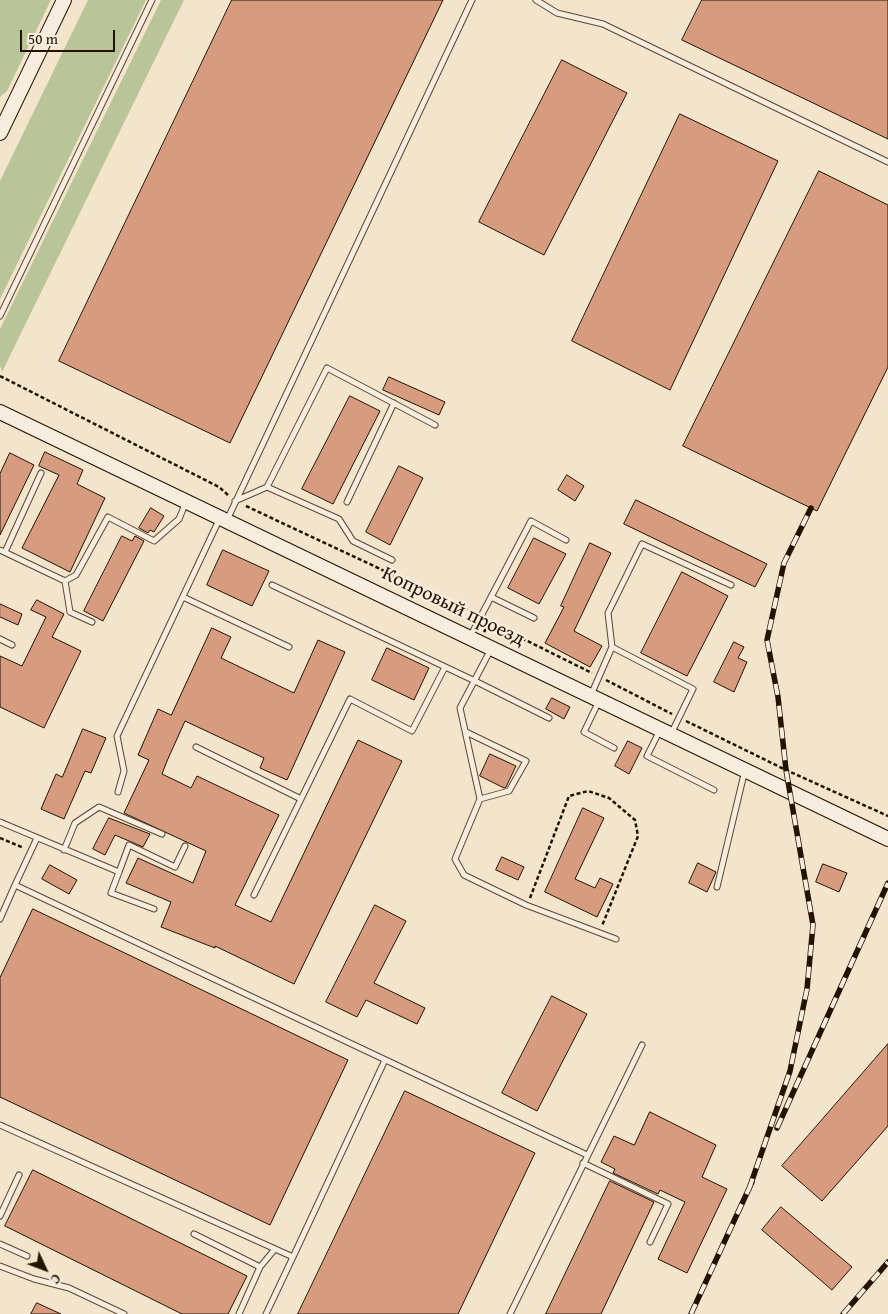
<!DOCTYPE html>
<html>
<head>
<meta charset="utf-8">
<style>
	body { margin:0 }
	#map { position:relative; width:888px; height:1314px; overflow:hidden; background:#f3e4cc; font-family:"Gentium Book Plus",serif }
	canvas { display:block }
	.north { position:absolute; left:20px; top:1244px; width:50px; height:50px; -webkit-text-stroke:4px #f7edde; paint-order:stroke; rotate:133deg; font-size:14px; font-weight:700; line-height:20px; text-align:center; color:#231300 }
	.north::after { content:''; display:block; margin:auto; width:18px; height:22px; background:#231300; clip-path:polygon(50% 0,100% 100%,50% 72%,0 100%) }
	.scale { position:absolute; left:20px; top:30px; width:95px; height:22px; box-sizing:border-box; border:2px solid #231300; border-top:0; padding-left:6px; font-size:15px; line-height:18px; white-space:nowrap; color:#231300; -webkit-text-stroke:4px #f7edde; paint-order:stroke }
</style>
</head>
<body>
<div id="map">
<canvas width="888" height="1314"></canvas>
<div class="north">С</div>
<div class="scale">50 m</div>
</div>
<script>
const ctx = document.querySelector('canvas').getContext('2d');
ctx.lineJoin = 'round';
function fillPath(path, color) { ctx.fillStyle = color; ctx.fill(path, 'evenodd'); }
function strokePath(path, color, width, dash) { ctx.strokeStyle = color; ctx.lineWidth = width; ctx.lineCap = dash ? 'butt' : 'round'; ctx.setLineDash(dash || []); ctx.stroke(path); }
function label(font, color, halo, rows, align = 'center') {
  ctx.font = font + ' "Gentium Book Plus",serif'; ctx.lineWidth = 4.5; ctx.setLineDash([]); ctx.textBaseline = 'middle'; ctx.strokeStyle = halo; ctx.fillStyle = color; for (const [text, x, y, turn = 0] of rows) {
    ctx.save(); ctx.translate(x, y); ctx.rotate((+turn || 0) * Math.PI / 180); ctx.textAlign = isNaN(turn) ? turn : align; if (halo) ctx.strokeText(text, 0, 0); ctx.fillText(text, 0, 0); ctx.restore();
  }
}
fillPath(new Path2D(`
	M0 0H51L7 91 0 97Z
	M88 0H146L0 299V181Z
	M161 0H184L2 372 0 365V329Z`), '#b9c499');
const building = new Path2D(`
	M232 0H443L230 443 59 361Z
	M702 0H888V139L682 40Z
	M562 60 627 93 544 255 479 222Z
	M680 114 778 161 670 390 572 341Z
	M819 171 888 205V367L817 511 683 446Z
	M389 377 445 402 439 415 383 390Z
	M350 396 380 411 333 504 302 489Z
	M45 452 83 470 77 484 105 498 70 572 22 548 59 475 39 466Z
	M10 453 34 465 0 535V474Z
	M399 466 423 478 390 545 366 532Z
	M567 475 584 486 575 501 558 490Z
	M636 500 767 564 755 587 624 524Z
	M151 508 164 516 154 532 150 530 148 533 139 528Z
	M122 536 132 541 135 536 144 541 103 621 84 611Z
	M534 538 566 554 539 604 508 588Z
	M590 543 611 553 574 631 602 646 590 667 545 643 564 607 561 606Z
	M223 550 269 571 252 606 207 585Z
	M682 572 728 596 687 676 641 653Z
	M37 600 64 614 52 637 81 651 44 728 0 707V656L22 666 46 617 31 610Z
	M0 604 22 614 18 625 0 617Z
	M212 628 231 637 221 658 294 693 318 640 345 652 287 780 260 768 264 758 185 721 167 761 162 774 191 788 197 776 279 815 235 905 271 922 358 740 402 761 294 984 215 946V948L161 927 171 902 126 883 138 858 193 883 206 851 124 813 149 760 138 755 158 709 171 715Z
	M734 642 744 647 738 658 747 662 734 692 714 682Z
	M387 648 429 668 414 700 372 680Z
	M552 698 570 707 564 719 546 709Z
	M83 729 106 738 91 773 85 771 64 819 41 809 56 774 62 777Z
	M628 741 642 748 629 774 615 766Z
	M490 754 516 766 506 787 504 788 480 776Z
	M583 808 604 818 575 879 595 888 600 878 613 884 597 917 545 892Z
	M109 818 150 834 143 847 115 835 105 855 93 849Z
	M502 857 524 867 518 880 496 870Z
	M698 863 716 872 707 892 689 883Z
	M823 864 847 873 839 892 816 882Z
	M50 865 77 880 69 894 42 879Z
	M375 905 406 921 374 983 425 1008 417 1024 366 1000 357 1017 326 1002Z
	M33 909 348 1060 270 1225 0 1097V978Z
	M552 996 587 1014 537 1111 502 1093Z
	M888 1044V1126L822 1201 782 1166Z
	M405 1091 535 1153 458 1314H298Z
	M650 1112 716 1145 702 1177 727 1189 687 1273 658 1259 685 1202 660 1190 658 1194 613 1173 615 1169 601 1162 614 1136 634 1145Z
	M33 1170 247 1276 228 1314H182L5 1226Z
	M610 1181 654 1202 601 1314H546Z
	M781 1207 852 1267 832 1290 762 1230Z
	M37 1303 61 1314H31Z`);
fillPath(building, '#d79c7f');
strokePath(building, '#231300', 1);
const lane = new Path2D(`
	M536 0 557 13 603 24 888 162
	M0 316 152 0
	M267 487 327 368 435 425
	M235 501 267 487 339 519 353 541 392 560
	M347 502 394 403
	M227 520 472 0
	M0 550 65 581
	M5 552 41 473
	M65 581 76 575 108 517 154 541 179 519 186 502
	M65 581 70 612 92 622
	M272 585 475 681 549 718
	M183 597 289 647
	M491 597 534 618
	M470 637 531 521 566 540
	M0 639 12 645
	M612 647 693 689 671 734
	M491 649 460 708 480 799 455 859 464 875 526 905 616 939
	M591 695 612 647 608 613 642 544 731 585
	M599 701 584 732 614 748
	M660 730 647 756 714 790
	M466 732 526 761 509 791 480 799
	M196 747 301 799
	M118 792 124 771 117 736 219 520
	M0 822 119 872 129 845 175 867 185 846
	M37 838 15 885 587 1155
	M64 850 75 823 99 807 162 834
	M119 872 111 893 154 909
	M717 887 745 770
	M254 895 350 699 412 731 445 667
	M0 919 15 885
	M0 1125 293 1257 385 1060
	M583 1163 668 1204 650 1242
	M0 1216 19 1175
	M194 1234 260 1267
	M0 1244 27 1256
	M0 1266 34 1279 69 1288 124 1314
	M239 1314 260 1267 275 1249
	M266 1314 293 1257
	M510 1314 642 1045`);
const secondary = new Path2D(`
	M0 133 64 0
	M0 412 888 839`);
strokePath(lane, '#574733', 7);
strokePath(secondary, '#231300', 16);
strokePath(new Path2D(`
	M0 376 219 487 228 495
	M246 506 474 613
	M487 621 592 673
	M484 632 490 622
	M606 680 672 714
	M686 721 786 770 888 816
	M0 838 24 848
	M530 898 569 796 588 791 609 798 635 820 638 836 602 926`), '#231300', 2.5, [4, 2.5]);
strokePath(lane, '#f7edde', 5);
strokePath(secondary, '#f7edde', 14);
const rail = new Path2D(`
	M777 1128 888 883
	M749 1189 790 1071 807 989 813 925 786 770 778 697 767 640 784 563 811 508
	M691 1314 752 1182
	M843 1314 888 1262`);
strokePath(rail, '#231300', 5.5);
strokePath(rail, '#f7edde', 4, [11]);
label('20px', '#231300', '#f7edde', [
	["Копровый проезд",453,607,26]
]);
</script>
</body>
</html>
